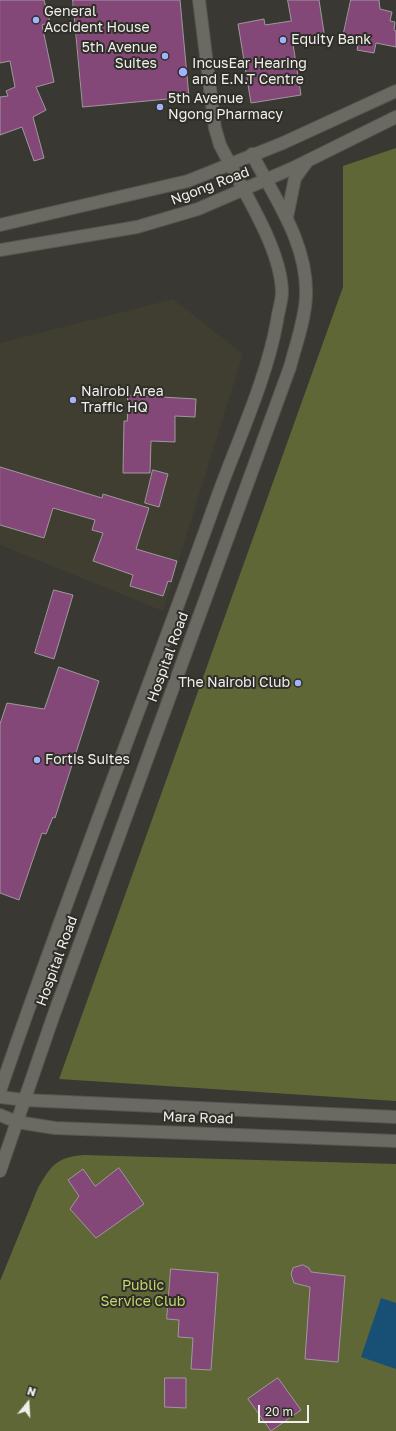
<!DOCTYPE html>
<html>
<head>
<meta charset="utf-8">
<style>
	body { margin:0 }
	#map { position:relative; width:396px; height:1431px; overflow:hidden; background:#393832; font-family:"Golos Text",sans-serif }
	canvas { display:block }
	.north { position:absolute; left:8px; top:1383px; width:40px; height:40px; -webkit-text-stroke:3px #2f2e28; paint-order:stroke; rotate:18deg; font-size:11px; font-weight:700; line-height:16px; text-align:center; color:#f0efeb }
	.north::after { content:''; display:block; margin:auto; width:14px; height:18px; background:#f0efeb; clip-path:polygon(50% 0,100% 100%,50% 72%,0 100%) }
	.scale { position:absolute; left:258px; top:1405px; width:51px; height:18px; box-sizing:border-box; border:2px solid #f0efeb; border-top:0; padding-left:5px; font-size:12px; line-height:14px; white-space:nowrap; color:#f0efeb; -webkit-text-stroke:3px #2f2e28; paint-order:stroke }
</style>
</head>
<body>
<div id="map">
<canvas width="396" height="1431"></canvas>
<div class="north">N</div>
<div class="scale">20 m</div>
</div>
<script>
const ctx = document.querySelector('canvas').getContext('2d');
ctx.lineJoin = 'round';
function fillPath(path, color) { ctx.fillStyle = color; ctx.fill(path, 'evenodd'); }
function strokePath(path, color, width, dash) { ctx.strokeStyle = color; ctx.lineWidth = width; ctx.lineCap = dash ? 'butt' : 'round'; ctx.setLineDash(dash || []); ctx.stroke(path); }
function label(font, color, halo, rows, align = 'center') {
  ctx.font = font + ' "Golos Text",sans-serif'; ctx.lineWidth = 4; ctx.setLineDash([]); ctx.textBaseline = 'middle'; ctx.strokeStyle = halo; ctx.fillStyle = color; for (const [text, x, y, turn = 0] of rows) {
    ctx.save(); ctx.translate(x, y); ctx.rotate((+turn || 0) * Math.PI / 180); ctx.textAlign = isNaN(turn) ? turn : align; if (halo) ctx.strokeText(text, 0, 0); ctx.fillText(text, 0, 0); ctx.restore();
  }
}
fillPath(new Path2D(`
	M173 299 243 354 163 611 0 545V343Z`), '#403e31');
fillPath(new Path2D(`
	M396 148V1101L59 1079 343 287V166Z
	M84 1155 396 1164V1431H0V1281L38 1188C51 1166 56 1157 84 1155Z`), '#5f6737');
fillPath(new Path2D(`
	M381 1298 396 1303V1369L361 1357Z`), '#184f74');
const building = new Path2D(`
	M0 0H44L50 22 42 25 54 82 36 87 46 110 33 117 44 158 34 161 22 127 0 135V97L8 96 6 91 15 87 10 61 0 63Z
	M73 0H180L189 97 83 107Z
	M288 0H319L325 39 293 44 301 95 251 103 238 24 264 19 265 25 291 21Z
	M351 0H379L380 9 392 12 390 21 395 22 394 30 396 31V47L376 43 374 53 357 50 359 40 343 37Z
	M128 395 196 399 195 417 175 416V442L151 441 150 473H123L124 421H127Z
	M0 467 102 498 103 494 149 508 136 549 177 561 171 582 168 581 163 596 130 586 133 575 93 561 103 533 92 530 95 520 53 508 44 538 0 525Z
	M153 470 168 474 159 507 145 503Z
	M54 590 73 595 54 659 35 653Z
	M59 667 99 681 55 818 53 817 46 834 42 833 19 900 0 893V724L7 703 44 709Z
	M119 1168 144 1204 96 1238 70 1209 79 1196 68 1180 83 1169 95 1186Z
	M303 1265 309 1268 311 1272 345 1276 338 1362 305 1359 310 1287 294 1283 291 1274 293 1268Z
	M171 1269 218 1273 211 1370 191 1369 193 1338 178 1337 179 1320 167 1319Z
	M165 1378H186V1408L165 1407Z
	M278 1378 301 1410 271 1431 248 1399Z`);
fillPath(building, '#844878');
strokePath(building, '#9f989d', 1);
const street = new Path2D(`
	M199 0 215 128 220 145 230 164
	M0 1097 24 1100 396 1117
	M0 1115 17 1122 55 1128 396 1141`);
const secondary = new Path2D(`
	M287 217 295 178 306 163
	M0 225 188 181 283 143 396 91
	M0 250 137 227 198 209 293 168 396 117
	M0 1091C68 891 147 694 218 495 238 440 267 378 277 321 278 312 282 301 282 292 281 250 248 200 230 164
	M0 1171 53 1017 290 367C296 344 305 320 306 296 308 243 275 199 252 154`);
strokePath(street, '#565550', 14);
strokePath(secondary, '#565550', 14);
strokePath(street, '#6a6962', 12);
strokePath(secondary, '#6a6962', 12);
for (const [x, y, r, color] of [
	[36,20,4,"#a3b2fd"],
	[283,40,4,"#a3b2fd"],
	[165,56,4,"#a3b2fd"],
	[183,72,5,"#a3b2fd"],
	[160,107,4,"#a3b2fd"],
	[73,400,4,"#a3b2fd"],
	[298,683,4,"#a3b2fd"],
	[37,760,4,"#a3b2fd"]
]) { const dot = new Path2D(); dot.arc(x, y, r, 0, 2 * Math.PI); ctx.fillStyle = color; ctx.fill(dot); strokePath(dot, '#2f2e28', 1.5); }
label('14px', '#f0efeb', '#2f2e28', [
	["General",44,12],
	["Accident House",44,28],
	["Equity Bank",291,40],
	["5th Avenue",157,48,"right"],
	["Suites",157,64,"right"],
	["IncusEar Hearing",192,64],
	["and E.N.T Centre",192,80],
	["5th Avenue",168,99],
	["Ngong Pharmacy",168,115],
	["Nairobi Area",81,392],
	["Traffic HQ",81,408],
	["The Nairobi Club",290,683,"right"],
	["Fortis Suites",45,760]
], 'left');
label('14px', '#f0efeb', '#2f2e28', [
	["Ngong Road",210,186,-21],
	["Hospital Road",168,657,-70],
	["Hospital Road",57,961,-70],
	["Mara Road",198,1118,2]
]);
label('14px', '#c6d76b', '#2f2e28', [
	["Public",143,1286],
	["Service Club",143,1302]
]);
</script>
</body>
</html>
